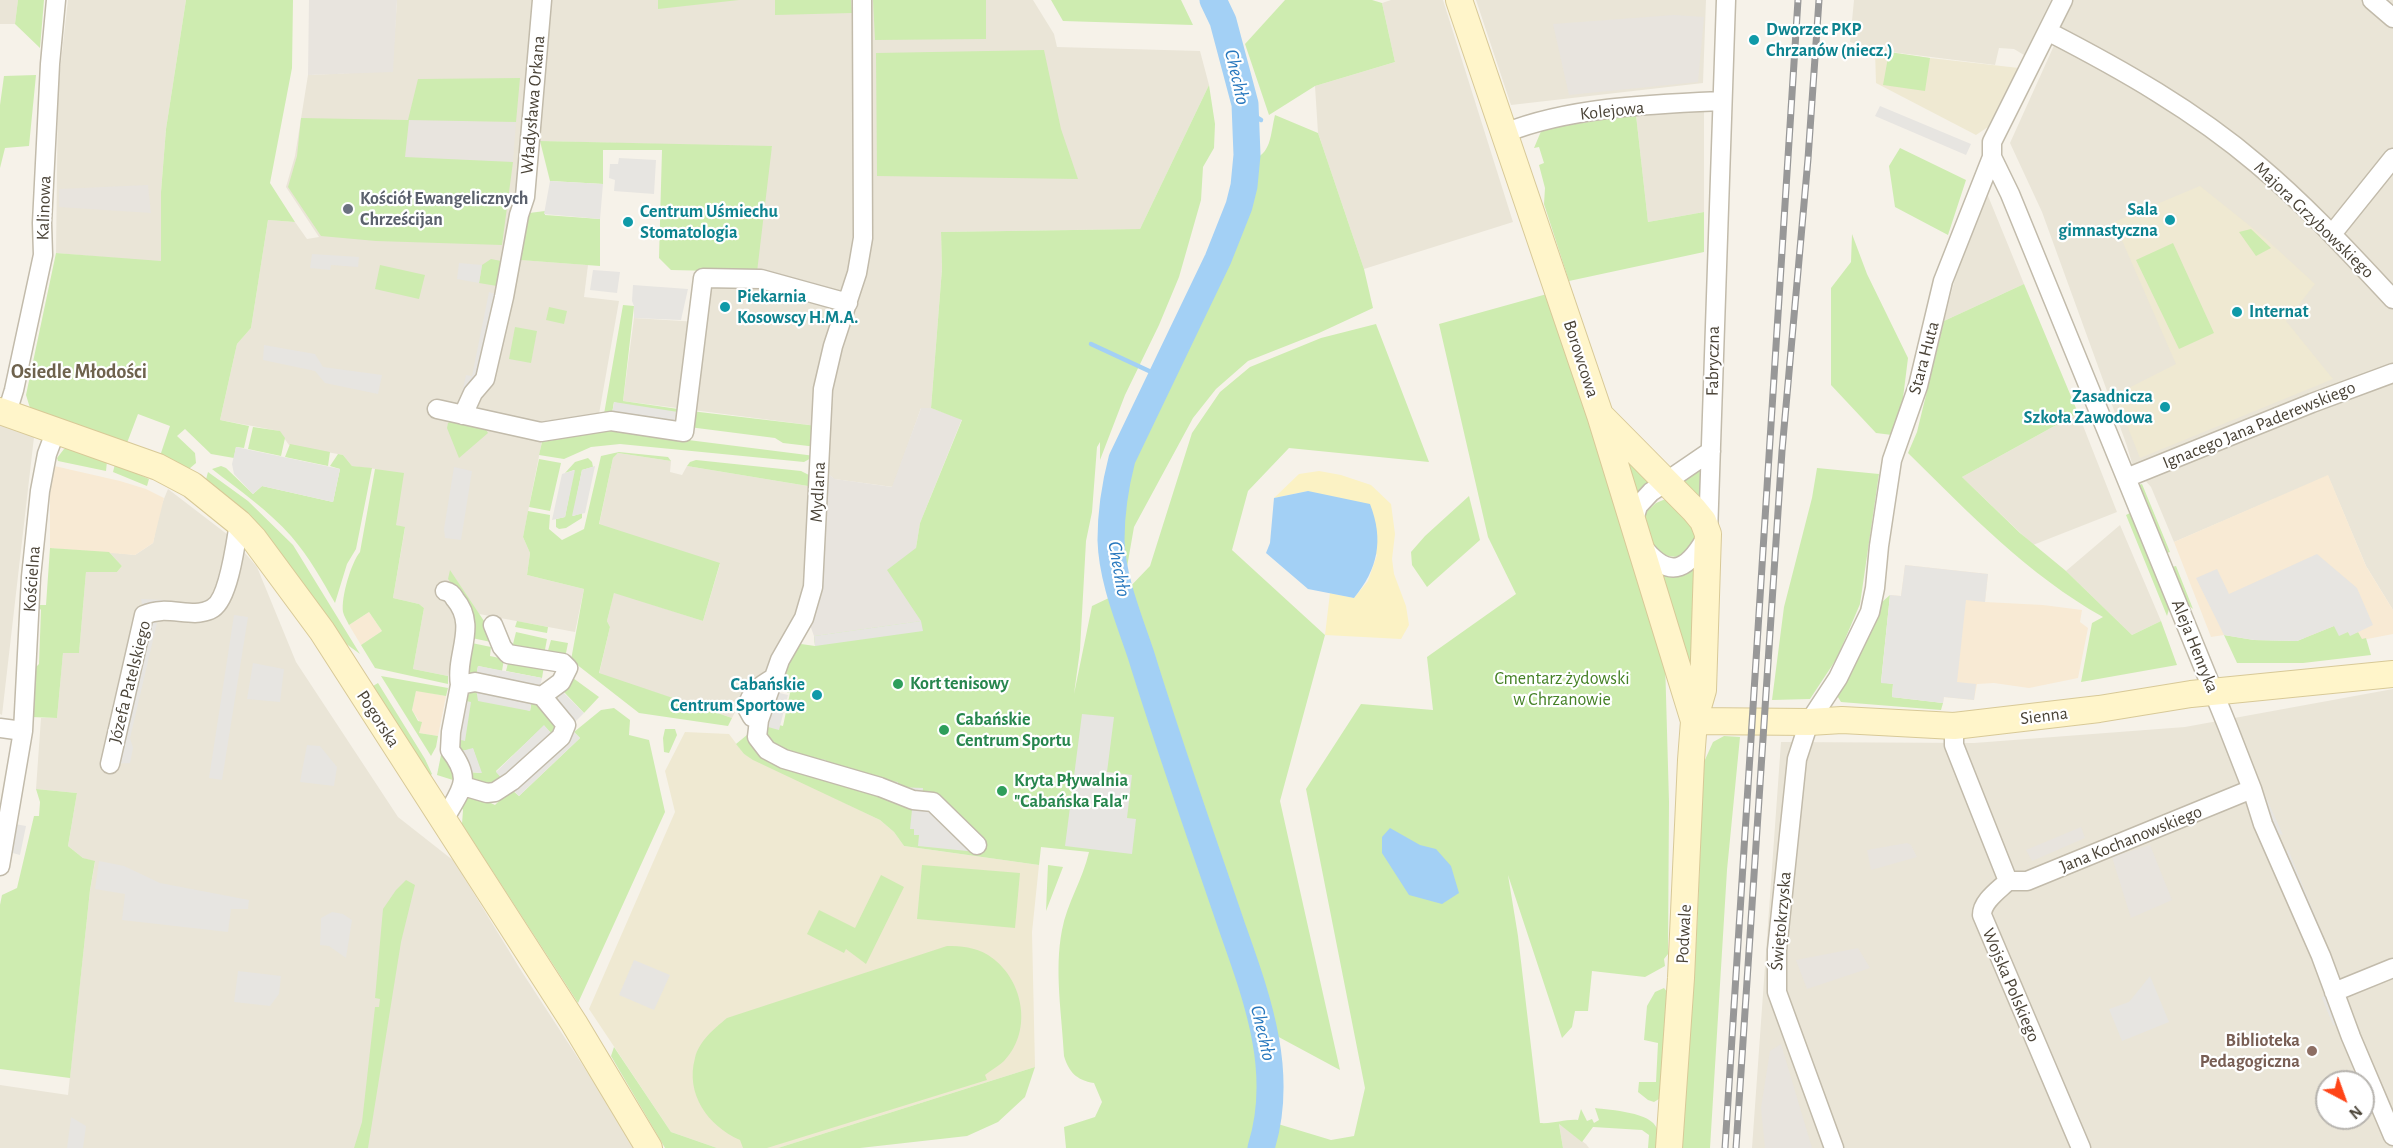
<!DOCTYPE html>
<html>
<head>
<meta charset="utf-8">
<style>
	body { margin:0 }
	#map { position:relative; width:2393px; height:1148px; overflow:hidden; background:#f6f2e9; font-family:"Alegreya Sans",sans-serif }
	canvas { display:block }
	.north { position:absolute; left:2315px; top:1070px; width:60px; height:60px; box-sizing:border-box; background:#fff; border:2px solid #b7b4af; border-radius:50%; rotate:139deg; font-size:16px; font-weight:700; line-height:24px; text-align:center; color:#4a4337 }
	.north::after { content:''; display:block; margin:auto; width:21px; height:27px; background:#ff4417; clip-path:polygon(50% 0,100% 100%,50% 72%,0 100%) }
</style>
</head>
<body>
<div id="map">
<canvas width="2393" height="1148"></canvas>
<div class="north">N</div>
</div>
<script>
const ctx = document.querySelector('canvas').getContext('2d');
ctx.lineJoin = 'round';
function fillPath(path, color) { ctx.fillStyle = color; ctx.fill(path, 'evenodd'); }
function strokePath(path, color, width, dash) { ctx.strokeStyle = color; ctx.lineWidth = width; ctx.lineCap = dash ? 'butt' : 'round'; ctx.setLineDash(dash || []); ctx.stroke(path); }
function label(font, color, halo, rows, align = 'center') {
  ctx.font = font + ' "Alegreya Sans",sans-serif'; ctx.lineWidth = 4.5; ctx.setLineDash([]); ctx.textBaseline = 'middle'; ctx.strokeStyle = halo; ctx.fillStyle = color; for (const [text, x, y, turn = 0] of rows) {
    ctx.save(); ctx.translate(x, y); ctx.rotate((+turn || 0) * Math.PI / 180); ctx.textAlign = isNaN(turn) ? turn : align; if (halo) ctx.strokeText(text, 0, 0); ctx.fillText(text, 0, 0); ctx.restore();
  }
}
fillPath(new Path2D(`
	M0 0H18L15 24H0Z
	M68 0H186L166 129 161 192V262L56 253 58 88Z
	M397 0H532L521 140 515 196 504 243 523 247 521 260 588 265 584 297 619 301 599 414 546 421 523 537 530 553 527 575 584 589 575 632 479 614 450 571 467 605 448 676 413 669 424 608 419 604 393 598 405 528 396 525 375 469 352 466 343 455 289 445 279 431 220 420 237 344 251 328 268 220 295 222 307 239 319 237 286 187 295 156 308 75 392 71Z
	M550 0H856L855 258 817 426 623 401 634 318 698 322 709 271 772 147 540 141Z
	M869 0H1033L1054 34 1057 47 1200 51 1209 85 1140 229 941 232 942 269 931 408H921L893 487 834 479 826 472 831 390 840 349 856 305Z
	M1391 0H1443L1513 222 1364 269 1318 133 1315 86 1395 62 1382 3Z
	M1476 0H1706L1703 83 1511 105Z
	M1854 0H2051L2024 55 2014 49 1999 48 1995 65 1875 50 1850 42Z
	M2063 0H2393V610L2366 566 2328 476 2174 542 2151 487 2133 467 2127 446 2042 212 2010 143 2061 30 2050 24Z
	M1704 110V212L1648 222 1636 115Z
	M1986 191 2024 284 1944 321 1960 259Z
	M2078 413 2117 512 2033 545 1962 477Z
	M0 425 34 437 2 715 0 714Z
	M618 453 671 461 670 472 682 475 687 466 814 487 808 588 769 672 744 695 732 718 599 674 610 627 607 621 614 592 703 621 720 564 599 525 613 458Z
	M168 489 232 538 257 567 296 662 398 817 454 861 522 972 634 1144 635 1148H0V1085L68 1095 90 890 95 862 83 858 68 846 77 793 36 789 41 718H57L63 652H79L86 572H117L122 566 109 552 135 555 153 543 159 511Z
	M2120 525 2161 621 2132 635 2066 571Z
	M2393 689V1148H1752L1781 742 1974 743 2185 727ZM2327 1082H2363V1118H2327Z
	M1559 1124 1586 1144 1589 1148H1563Z`), '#eae5d7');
fillPath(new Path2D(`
	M50 465 120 481 146 489 164 498 153 543 135 555 50 548Z
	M2328 475 2366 566 2393 610V634L2362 640 2224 635 2211 637 2174 542Z
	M1905 565 1988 574 1985 602 2043 605 2082 610 2080 622 2088 628 2078 678 2029 688 1994 683 1977 684 1974 700 1944 697 1943 703 1890 595 1901 596Z
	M369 612 382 631 361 645 349 625Z
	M416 690 446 696 438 736 419 733V721L412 710Z`), '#f8ead4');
fillPath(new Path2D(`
	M309 0H397L393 72 308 75Z
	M1674 15 1704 17 1698 82 1569 95 1553 24Z
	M409 120 516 122 513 162 405 158Z
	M148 185 151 213 59 207V189Z
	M921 408H931L962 419 920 523 916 548 921 621 814 636 810 625 825 472 835 479 892 487Z
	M2081 827 2085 838 2032 861 2026 850Z
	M1907 843 1911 845 1917 857 1871 870 1867 850Z
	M2150 845 2172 900 2131 918 2112 857Z
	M1858 948 1870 968 1807 989 1796 960Z
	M1781 1044 1812 1148H1765L1761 1108 1770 1051Z`), '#e8e4de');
fillPath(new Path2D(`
	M1875 50 1930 58 2019 68 1988 127 1976 135 1876 83Z
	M2200 186 2265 238 2315 284 2286 321 2333 379 2140 458 2115 395 2176 364 2114 222Z
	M685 732 729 734 744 754 880 820 894 832 904 846 1039 865 1032 932 1035 1067 778 1148H717L671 1132 589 1009 675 812 665 771Z`), '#efe9d2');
fillPath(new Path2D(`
	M18 0H44L40 48 15 24Z
	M186 0H293L292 68 270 183 295 222 268 220 251 328 237 344 220 420 249 426 244 448 236 447 234 458 211 454 185 429 177 436 195 453 196 463 189 469 160 456 170 426 138 414 127 443 30 408 26 395 56 253 161 261V192L166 129Z
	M658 0H739L658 9Z
	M775 0H851L852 13 775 15Z
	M873 0H986V39L875 40Z
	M1051 0H1181L1193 25 1063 21Z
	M1285 0H1372L1382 3 1395 62 1315 86 1269 115 1245 44Z
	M1044 50 1061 129 1078 179 877 176 876 53Z
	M1889 52 1930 58 1925 91 1883 85Z
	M36 75 29 146 5 148 0 168V105L4 76Z
	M520 78 516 122 409 120 405 157 513 162 502 245 376 241 321 236 288 187 297 156 301 118 408 120 418 79Z
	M1209 85 1215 124 1214 148 1203 167 1201 200 1179 277 1159 325 1125 395 1100 460V442L1097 447 1092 512 1086 541 1080 650 1074 694 1092 606 1111 597 1251 1012 1264 1068 1258 1133 1252 1148H1066L1064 1127 1095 1117 1102 1102 1094 1083C1076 1080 1069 1072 1064 1056 1062 1015 1054 971 1062 930 1067 903 1083 879 1089 852L1041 847 1039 865 904 846 894 832 880 820 753 760 744 754 736 744 764 721 783 726 790 693 780 690 777 685 794 643 815 646 814 636 921 621 887 570 916 548 920 523 962 420 931 408 942 269 941 232 1140 229Z
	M1275 115 1318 133 1364 269 1373 308 1319 333 1248 361 1216 389 1193 418 1134 527 1127 567 1119 550V490L1140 433 1214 286 1249 189 1250 160C1272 155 1270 135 1275 115Z
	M1636 115 1648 222 1704 212V252L1569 281 1544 204 1545 188 1539 165 1544 163 1539 147 1534 148 1542 129Z
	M540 141 772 146 757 272 671 270 659 258 662 150H603V184L550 181Z
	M1900 148 1966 180 1948 235 1895 207 1889 166Z
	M545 211V215L600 219V266L520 260 529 213Z
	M2251 229 2271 248 2256 256 2239 232Z
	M1852 234 1867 274 1908 358 1901 414 1892 435 1876 433 1831 385V288L1851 262Z
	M2173 243 2214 333 2179 349 2136 260Z
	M491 259 501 261 505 266 503 287 479 283 482 265Z
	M380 265 425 275 419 299 375 289Z
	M2024 284 2078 413 1962 477 2020 533 2066 571 2132 635 2161 621 2177 665 2081 682 2092 623 2103 617C2028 575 1969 513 1908 453L1917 432 1944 321Z
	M1547 294 1665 660 1669 802 1668 954 1664 959 1665 966 1645 977 1592 971 1588 1011H1575L1572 1027 1562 1038 1508 875 1518 936 1540 1123C1554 1124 1565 1119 1578 1120L1581 1109 1587 1121 1592 1119 1594 1123 1599 1120 1595 1108C1610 1110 1652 1112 1657 1129 1659 1134 1656 1142 1656 1148H1648L1649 1135 1642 1130 1593 1127 1582 1142 1559 1124 1563 1148H1272L1278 1124 1331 1140 1354 1136 1365 1088 1306 789 1361 704 1433 710 1427 657 1516 594 1488 537 1439 324Z
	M623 305 634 306 623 401 685 410 683 427 614 402 612 413 604 414Z
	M549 307 567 311 564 324 546 320Z
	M1376 324 1429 462 1289 448 1248 491 1232 550 1325 635 1280 801 1340 1070 1275 1035 1257 972 1126 591 1150 566 1192 433 1220 392 1250 367 1321 338Z
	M515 327 537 331 531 363 509 359Z
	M691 411 817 426V447L783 443 775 438 689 427Z
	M452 421 485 428 488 433 459 458 447 428 448 423Z
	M253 427 280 431 285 438 281 456 248 449Z
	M609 430 815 456 804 462 620 444 591 447 564 459 539 455 542 442Z
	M290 444 330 452 328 466 285 457Z
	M1613 444 1658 482 1633 503Z
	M70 448 107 461 106 471 58 461 57 458 64 449Z
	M619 452 668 457 671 461 618 453 613 458 599 524 720 563 703 621 614 593 607 621 610 627 599 673 732 718 728 726 639 713 571 660 584 589 527 575 530 553 523 537 528 511 550 515 549 529 562 540 584 529 601 456Z
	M338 454 343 455 352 466 372 468 356 549 347 564 335 603C322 580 309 557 291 536 269 511 239 490 212 469L221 466 226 468 253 494 262 486 333 502 340 469 330 466Z
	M588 458 592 462 593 467 582 470 573 516 582 513V518L566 528 559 529 556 527V519L565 517 574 470 565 473 575 462Z
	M539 459 561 463 550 511 529 507Z
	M696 460 801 471 813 477 814 487 687 466 690 462Z
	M115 464 149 479 147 486 113 472Z
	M1702 467 1701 507 1678 484Z
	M1817 468 1879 474 1860 604 1837 658 1810 699 1772 700 1784 607 1812 498Z
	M375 469 404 473 396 525 405 527 393 598 419 604 424 608 413 669 448 676V684L375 668 361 645 382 631 369 612 349 625C347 621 344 616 343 612 341 597 351 563 360 552Z
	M208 472 248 501 293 545 360 654 334 635 205 483Z
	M2142 484 2170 552 2167 553 2139 485Z
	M1469 496 1480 540 1427 587 1412 565 1411 552 1425 536Z
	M1668 498 1678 502 1697 537 1683 556C1655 561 1641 538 1645 513L1656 503Z
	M2130 513 2169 609 2167 616 2126 515Z
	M50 548 109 552 122 566 117 572H86L79 653H63L57 718 31 717 33 670 39 664 41 610 37 605H46Z
	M1699 566 1695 687 1658 573C1674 578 1685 576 1699 566Z
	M2176 566 2193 609 2187 604 2172 567Z
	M450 570 492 633 491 642 467 637V605L448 579Z
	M1890 595 1881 682 1893 684 1892 697 1943 703 1941 710 1841 702 1836 694 1882 602Z
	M517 621 548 627 547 633 515 627Z
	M2334 626 2348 632 2350 635 2358 632 2362 639 2366 638 2371 655 2303 663H2237L2224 635 2254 640 2297 641Z
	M516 632 547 639 544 655 512 648Z
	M551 640 568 643 565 658 547 654Z
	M467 642 491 647 490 656 504 659 502 671 478 666 476 677 467 673Z
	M509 659 544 666 542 678 506 671Z
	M381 676 448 688 446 696 416 691 412 710 418 721 422 722 419 733 438 736 436 747 431 756Z
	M573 678 599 697 584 713 564 692 555 700 553 699Z
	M378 683 425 759 432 774 425 780 382 713 373 686Z
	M472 691 530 711 532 699 550 715 555 725 552 734 544 726 496 771 503 780 497 785 484 784 471 778 469 772 481 773 473 749 462 751C451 739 465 716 470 702L463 701Z
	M614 708 630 720 629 735 649 740 665 812 578 1003 462 824 463 810 460 805 472 794 495 805 511 789 519 796 580 738 574 732 601 710Z
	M665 729H675L677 735 669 753 664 752 663 738Z
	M1724 736 1740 737 1727 870 1710 1148H1681L1697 929 1704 762 1713 742Z
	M442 750 452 762 456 781 437 775Z
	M36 789 77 793 68 846 83 858 95 861 90 890 70 1078 0 1069V905L2 895 17 888 34 816H39L40 802Z
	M922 865 1020 873 1015 928 917 919Z
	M1048 865 1063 867 1046 911Z
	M881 875 904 887 866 964 846 949 844 953 807 934 819 910 855 928Z
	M406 880 415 885 401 942 368 1148H354L362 1122 375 1007H379L380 999 375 998 383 909 396 890Z
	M947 946C961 946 975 947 988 955 1023 977 1034 1030 1004 1061 999 1066 991 1070 985 1075L987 1080 767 1148H743L740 1140C708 1126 685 1094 695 1058 699 1041 714 1029 727 1018Z
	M1664 988 1668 993 1661 1091 1659 1099 1654 1102 1648 1100 1638 1092 1639 1082H1656L1658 1043 1644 1040 1647 1006 1655 992Z
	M614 1047 671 1132 717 1148H665L611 1056Z
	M1035 1067 1025 1097 998 1122 967 1136 860 1148H778Z`), '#ceecb0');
fillPath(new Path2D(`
	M1319 471 1341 475 1371 485 1391 504 1395 534 1392 559 1394 574 1406 606 1409 625 1401 639 1325 635 1330 593 1354 598 1368 581 1377 555 1308 491 1274 498 1299 474Z`), '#fbf2c4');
fillPath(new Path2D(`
	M1880 106 1971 144 1966 155 1875 116Z
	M619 158 656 160 654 194 614 191 615 180 609 178 610 164H618Z
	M550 181 603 184 600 219 544 214Z
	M312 254 359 257 358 267 331 265 330 270 310 268Z
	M459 263 482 265 479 283 457 279Z
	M593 270 620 272 617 293 590 290Z
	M633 285 688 289 681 320 634 318V306L632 301Z
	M489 292 504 297 485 379 460 402 466 375 472 376Z
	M264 345 315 354 323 367 382 375 378 394 325 383 315 371 263 360Z
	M614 402 678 412 675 431 611 421Z
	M236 447 340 469 333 502 262 486 253 494 234 474 232 464Z
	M595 466 585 513 572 516 582 470Z
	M454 467 472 471 461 540 445 538 444 529Z
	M575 470 565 517 552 520 562 474Z
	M2317 554 2357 588 2373 625 2350 636 2348 632 2339 636 2334 626 2297 641 2254 640 2224 635 2196 578 2217 569 2229 594Z
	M1905 565 1988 574 1985 602 1966 600 1957 682 1976 684 1974 700 1944 697 1943 703 1892 697 1893 684 1881 683 1890 595 1901 596Z
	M141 599 164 600 165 610 149 621 157 623 130 738 133 748 130 763 110 764 144 615Z
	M234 615 248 617 222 780 209 778Z
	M921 621 923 631 815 646 814 636Z
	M253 663 284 669 280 702 247 699Z
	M478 666 542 678 538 695 532 699 530 711 478 701 475 682Z
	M563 692 584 713 576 721 555 700Z
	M776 692 788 695 779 730 768 727Z
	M463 701 471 702 465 741 457 739Z
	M1082 714 1114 717 1107 772 1132 775 1127 818 1136 819 1132 854 1065 846Z
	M544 725 557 740 563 732H574L580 738 519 796 496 772Z
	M307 745 320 746 337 767 334 786 300 782Z
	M473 748 482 773 469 772 462 751Z
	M806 757 826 760V765L849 769V772L873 776V779L898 782V787L923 788 922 801 933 802 977 845V852L918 846 919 835H914V829H910L913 800 880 787 804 766Z
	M2265 795 2283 835 2276 833 2262 799Z
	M15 824 26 826 20 855 9 852Z
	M2288 849 2327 945 2320 943 2285 855Z
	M99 861 124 866 160 883 249 900 248 909H231L228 932 122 920 125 894 95 889Z
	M332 912 343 914 352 920 346 958 329 946 320 945 321 918Z
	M634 960 670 975 654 1010 619 995Z
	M238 971 281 976 279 994 270 1006 234 1002Z
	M2150 976 2169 1022 2122 1041 2109 1009 2129 1002Z
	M2326 993 2339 1026 2333 1025 2322 998Z
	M71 1117 86 1126 83 1148H67Z`), '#e7e5e1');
fillPath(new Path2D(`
	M1308 491 1370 504C1384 540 1378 569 1354 598L1308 589 1266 553 1270 543 1274 498Z
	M1390 828 1420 845 1436 849 1451 866 1459 893 1442 904 1409 895 1382 853V837Z`), '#a3d0f5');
strokePath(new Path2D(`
	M1245 110 1261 120
	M1247 145 1257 147
	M1091 344 1162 377`), '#a3d0f5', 4.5);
strokePath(new Path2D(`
	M1213 0 1223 21 1245 104 1247 155 1244 186 1239 206 1218 259 1122 459C1115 486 1111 513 1111 540 1112 579 1129 619 1141 655 1169 746 1201 836 1232 927 1257 998 1285 1072 1261 1148`), '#a3d0f5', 27);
const street = new Path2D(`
	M862 0 863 238 857 273 833 346 823 389 813 587 804 618 780 660 759 720 757 737 767 750 784 759 880 787 913 800 933 802 977 845
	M2372 0 2393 18
	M2049 32C2121 69 2195 111 2257 164 2306 205 2349 252 2393 299
	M1505 133C1569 107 1653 104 1722 101
	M1992 157 2010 194 2227 725 2252 789 2263 824 2321 956 2351 1037 2393 1136
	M2332 234 2393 158
	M437 409 541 432 611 421 684 432 703 278 761 279 848 303
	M7 413 14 390 43 255 42 223 50 64 56 0
	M463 415 473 393 485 379 504 297 519 215 525 197 542 0
	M2126 478 2312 403 2393 373
	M1633 523 1638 506 1651 492 1711 451
	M1643 547C1672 583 1690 567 1708 534L1726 0
	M445 591C450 592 452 594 455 599 478 626 455 654 460 685
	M493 625 502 647 508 654 563 663 568 668 561 682 542 696
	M759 720 752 717 747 708C750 692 761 685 775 677
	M1954 726V745L2008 881
	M0 728 23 731
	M110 764 144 615C161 607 178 613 195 613 200 613 209 611 213 608 229 598 236 541 239 523
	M444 820C460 790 474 781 450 750L451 732 460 685 475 682 542 696 566 725 561 737 512 781 495 792 487 793 463 786
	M0 866 23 731 31 577 40 491 47 454 56 430
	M2008 881C1999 890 1982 901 1982 915L2081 1148
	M2008 881H2027L2252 789
	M2334 992 2393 968
	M1834 1148 1777 992V950L1797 759 1809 722 1838 678 1870 612 1875 588 1879 546 1892 460 1918 386 1943 281 1992 157V142L2063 0`);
const secondary = new Path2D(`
	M1459 0 1600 415 1694 721
	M0 411 158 467 192 485 239 523 254 539 322 631 574 1023 649 1148
	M1600 415 1694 510 1703 521 1708 534 1703 690 1694 721 1691 760 1681 978 1669 1148
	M1694 721 1809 722 1842 720 1954 726 2099 709 2191 694 2393 674`);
strokePath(street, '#c2bbab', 21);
strokePath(secondary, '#d8c997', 28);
strokePath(street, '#fff', 18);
strokePath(secondary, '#fff5ca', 26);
const rail = new Path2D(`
	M1725 1148 1798 0
	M1736 1148 1782 451 1808 159 1819 0`);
strokePath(rail, '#989898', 7);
strokePath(rail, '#fff', 4.5, [14]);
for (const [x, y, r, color] of [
	[1754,40,6,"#0f9aa8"],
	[348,209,6,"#6b7280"],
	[2170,220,6,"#0f9aa8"],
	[628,222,6,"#0f9aa8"],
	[725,307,6,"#0f9aa8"],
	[2237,312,6,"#0f9aa8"],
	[2165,407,6,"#0f9aa8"],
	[898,684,6,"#2e9e5b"],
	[817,695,6,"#0f9aa8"],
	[944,730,6,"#2e9e5b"],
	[1002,791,6,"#2e9e5b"],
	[2312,1051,6,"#8d6e63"]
]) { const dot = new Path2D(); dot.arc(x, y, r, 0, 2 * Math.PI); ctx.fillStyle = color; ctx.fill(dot); strokePath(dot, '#fff', 2); }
label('bold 18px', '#0d838f', '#fff', [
	["Dworzec PKP",1766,30],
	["Chrzanów (niecz.)",1766,51],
	["Sala",2158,210,"right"],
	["gimnastyczna",2158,231,"right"],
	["Centrum Uśmiechu",640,212],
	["Stomatologia",640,233],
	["Piekarnia",737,297],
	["Kosowscy H.M.A.",737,318],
	["Internat",2249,312],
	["Zasadnicza",2153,397,"right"],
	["Szkoła Zawodowa",2153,418,"right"],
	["Cabańskie",805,685,"right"],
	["Centrum Sportowe",805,706,"right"]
], 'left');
label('18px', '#4a4337', '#fff', [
	["Władysława Orkana",533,105,-85],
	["Kolejowa",1612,111,-6],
	["Kalinowa",44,208,-88],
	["Majora Grzybowskiego",2314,220,44],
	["Stara Huta",1924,358,-75],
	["Borowcowa",1581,359,72],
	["Fabryczna",1713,361,-89],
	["Ignacego Jana Paderewskiego",2259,425,-22],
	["Mydlana",818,492,-87],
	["Kościelna",32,579,-86],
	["Aleja Henryka",2195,646,68],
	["Józefa Patelskiego",130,682,-76],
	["Sienna",2044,716,-7],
	["Pogorska",378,719,57],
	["Jana Kochanowskiego",2131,839,-22],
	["Świętokrzyska",1781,921,-85],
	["Podwale",1684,934,-87],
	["Wojska Polskiego",2011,985,67]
]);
label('bold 18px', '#5b616d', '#fff', [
	["Kościół Ewangelicznych",360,199],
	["Chrześcijan",360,220]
], 'left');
label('18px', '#448125', '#fff', [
	["Cmentarz żydowski",1562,679],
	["w Chrzanowie",1562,700]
]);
label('bold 18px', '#27864d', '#fff', [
	["Kort tenisowy",910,684],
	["Cabańskie",956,720],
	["Centrum Sportu",956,741],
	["Kryta Pływalnia",1014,781],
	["\"Cabańska Fala\"",1014,802]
], 'left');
label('bold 18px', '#785e54', '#fff', [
	["Biblioteka",2300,1041],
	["Pedagogiczna",2300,1062]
], 'right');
label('italic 20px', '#2878be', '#fff', [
	["Chechło",1237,77,77],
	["Chechło",1119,569,80],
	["Chechło",1263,1033,77]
]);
label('bold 20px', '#6e624d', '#fff', [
	["Osiedle Młodości",79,372]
]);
</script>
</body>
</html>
